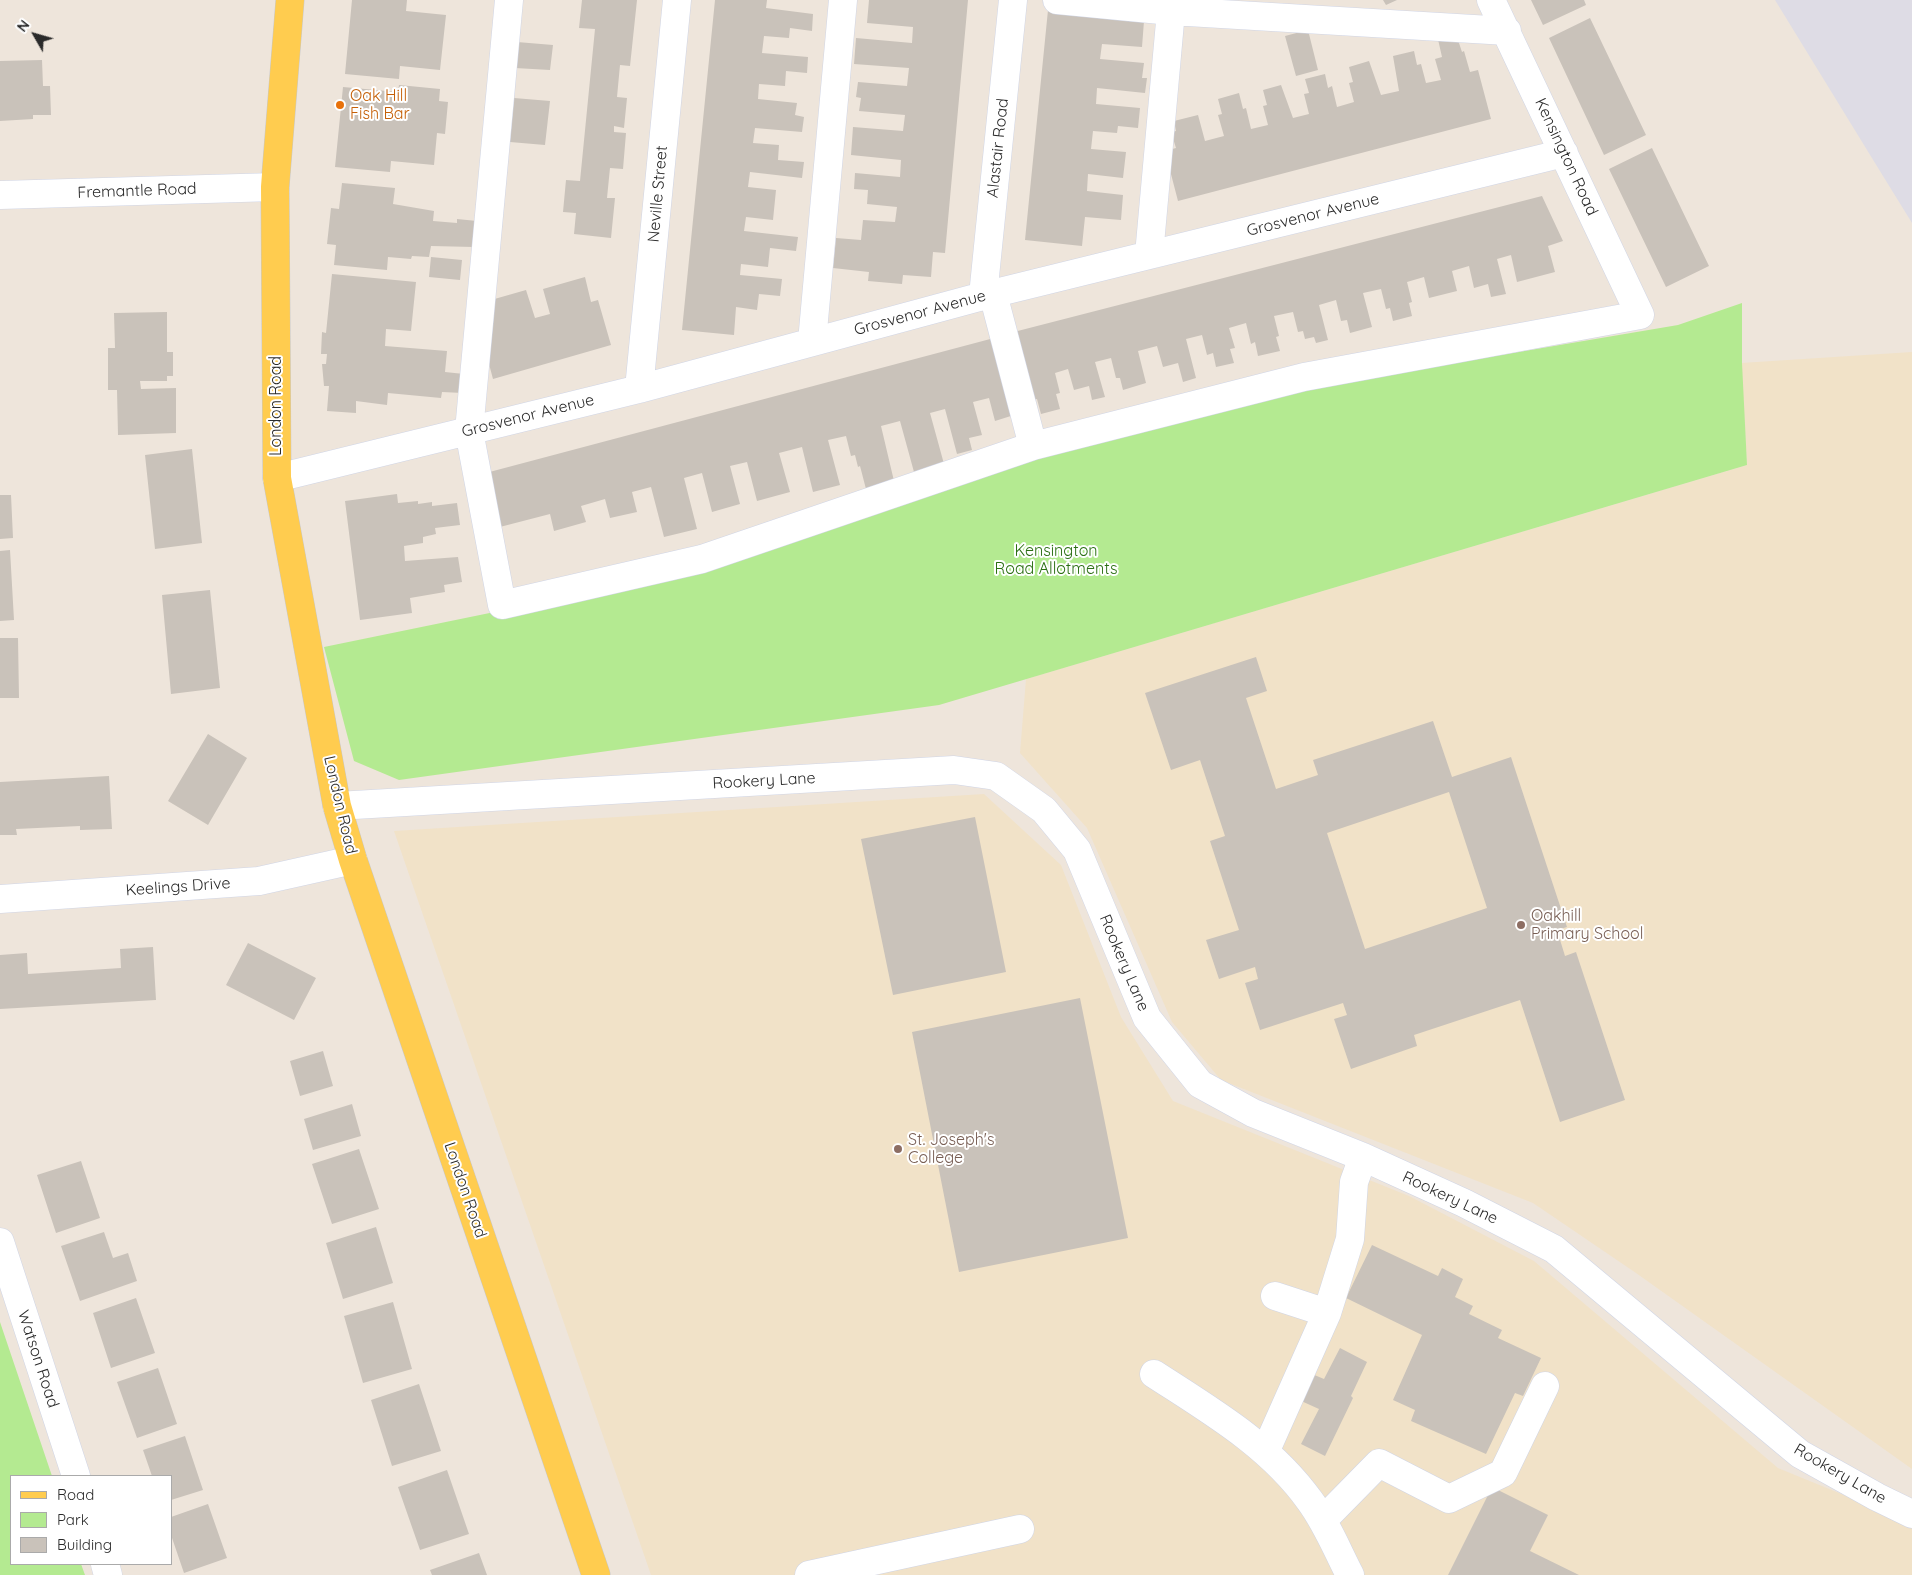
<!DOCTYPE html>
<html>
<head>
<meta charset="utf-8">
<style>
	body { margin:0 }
	#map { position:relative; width:1912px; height:1575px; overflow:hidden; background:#eee5db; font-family:Quicksand,sans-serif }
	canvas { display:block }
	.legend { position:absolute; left:10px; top:1475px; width:162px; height:90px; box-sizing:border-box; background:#fff; border:1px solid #aaa; margin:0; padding:6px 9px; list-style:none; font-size:15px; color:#2a2a2a }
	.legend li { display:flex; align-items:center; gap:10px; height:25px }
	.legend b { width:25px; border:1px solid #aaa }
	.north { position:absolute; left:10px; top:10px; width:50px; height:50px; -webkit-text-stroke:4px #fff; paint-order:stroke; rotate:308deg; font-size:14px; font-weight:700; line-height:20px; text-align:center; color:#2a2a2a }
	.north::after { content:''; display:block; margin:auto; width:18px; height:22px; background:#2a2a2a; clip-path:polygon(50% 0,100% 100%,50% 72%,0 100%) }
</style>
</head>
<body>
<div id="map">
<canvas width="1912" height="1575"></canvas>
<ul class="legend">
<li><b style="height:6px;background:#ffcc4f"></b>Road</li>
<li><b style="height:14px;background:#b4ea91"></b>Park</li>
<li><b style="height:14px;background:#c9c2ba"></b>Building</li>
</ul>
<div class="north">N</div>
</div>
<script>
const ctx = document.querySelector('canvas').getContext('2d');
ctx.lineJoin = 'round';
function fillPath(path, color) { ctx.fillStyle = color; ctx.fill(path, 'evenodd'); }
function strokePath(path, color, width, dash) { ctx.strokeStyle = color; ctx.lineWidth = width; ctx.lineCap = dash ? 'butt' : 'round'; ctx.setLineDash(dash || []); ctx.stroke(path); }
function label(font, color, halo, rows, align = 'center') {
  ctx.font = font + ' Quicksand,sans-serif'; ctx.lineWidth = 4; ctx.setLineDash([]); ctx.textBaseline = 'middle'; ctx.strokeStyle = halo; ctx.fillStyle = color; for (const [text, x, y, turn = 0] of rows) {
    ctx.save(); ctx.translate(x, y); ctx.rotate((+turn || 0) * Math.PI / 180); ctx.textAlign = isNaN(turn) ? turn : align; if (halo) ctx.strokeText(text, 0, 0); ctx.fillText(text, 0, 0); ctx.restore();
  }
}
fillPath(new Path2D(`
	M1775 0H1912V223L1875 163Z`), '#dedce5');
fillPath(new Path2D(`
	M1912 352V1469L1636 1273 1533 1203 1221 1080 1172 1022 1087 828 1020 753 1026 679 1747 465 1741 363Z
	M984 794 1061 865 1121 1017 1173 1101 1409 1196 1534 1261 1778 1468 1912 1523V1575H651L394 831Z`), '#f1e2c8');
fillPath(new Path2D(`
	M1742 303V363L1747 465 939 705 399 780 354 761 324 647 704 569 1025 458 1306 388 1678 325Z
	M0 1322 52 1476H11V1564H81L85 1575H0Z`), '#b4ea91');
fillPath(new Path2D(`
	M352 0H407L406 11 446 15 440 70 400 66 399 79 345 74Z
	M582 0H637L630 66 620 65 617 97 627 98 624 128 614 126V132L626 133 623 169 610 168 607 198H615L611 238 574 234 576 213 563 212 566 180 580 181 595 29 579 28Z
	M715 0H767L766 8 813 14 812 31 790 28 789 38 764 36 762 53 808 57 807 73 786 71 785 86 759 84 758 99 797 103 795 115 804 117 802 132 755 128 753 143 779 145 778 160 804 162 802 178 750 172 748 187 776 190 773 220 746 217 744 231 798 237 796 251 770 248 768 267 741 264 740 275 782 279 780 296 759 294 757 310 736 307 734 335 682 330Z
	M869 0H968L945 253 933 252 931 277 903 275 902 284 868 281 869 272 833 268 836 238 861 240 863 220 895 222 897 207 867 204 868 190 854 189 855 173 900 177 901 160 851 155 853 127 903 131 905 115 859 111 861 98 856 97 858 82 907 86 909 68 854 64 856 38 912 43 913 27 867 23Z
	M1049 0 1144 21 1142 47 1102 44 1100 59 1144 63 1142 78H1147L1145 93 1097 88 1096 104 1140 108 1138 128 1118 126 1117 133 1093 131 1091 149 1126 152 1123 178 1088 174 1087 191 1123 195 1121 220 1085 217 1082 246 1025 240Z
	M1383 0H1397L1386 5Z
	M1531 0H1584L1586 5 1543 25Z
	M1590 18 1646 135 1604 155 1549 38Z
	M1308 30 1318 70 1296 76 1285 36Z
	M1437 35 1457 37 1462 52 1464 51 1470 72 1478 70 1491 119 1178 201 1165 151 1176 148 1171 132 1176 131 1174 121 1198 115 1205 141 1224 136 1218 115 1222 114 1218 99 1239 93 1243 109 1246 108 1251 129 1268 125 1263 106 1267 105 1263 90 1281 85 1293 118 1309 114 1304 94 1309 93 1305 79 1325 74 1328 88 1332 86 1337 107 1354 102 1349 83 1353 82 1349 67 1369 61 1381 95 1399 91 1393 56 1414 51 1417 65 1421 64 1426 83 1441 80 1435 59 1442 57Z
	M517 42 553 45 550 70 515 68Z
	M42 60 43 86H50L51 115H33V119L0 121V61Z
	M399 85 440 89 439 101 448 102 445 134 437 133 434 165 391 161 390 172 335 167 343 87 398 92Z
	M514 98 550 101 545 145 510 142Z
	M1652 148 1709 266 1666 287 1609 169Z
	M342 183 395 188 393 204 434 211 433 221 457 223V219L477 221 474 247 431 246 429 257 412 256 411 259 388 257 387 270 334 265 336 245 327 244 331 208 339 209Z
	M1542 196 1563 241 1548 246 1555 272 1517 282 1511 255 1497 259 1506 294 1491 297 1488 284 1474 288 1469 266 1452 271 1457 291 1429 298 1424 277 1407 282 1412 302 1409 303 1412 316 1393 321 1390 308 1386 309 1381 289 1363 293 1372 327 1350 333 1347 320 1341 321 1336 300 1319 305 1328 340 1316 343 1314 337 1305 339 1303 331 1298 332 1293 312 1274 316 1279 336 1276 337 1280 351 1258 356 1255 342 1251 344 1246 323 1229 328 1235 348 1230 349 1234 363 1216 367 1213 353 1207 355 1202 335 1186 339 1196 378 1183 382 1178 363 1163 367 1157 346 1138 351 1146 383 1123 390 1120 378H1116L1111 358 1095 362 1105 397 1092 400 1089 386 1074 390 1068 369 1055 373 1060 393 1056 394 1060 409 1041 414 1037 399 1032 400 1006 334Z
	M431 257 462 260 460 280 429 277Z
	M332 274 416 282 411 331 386 329 385 346 447 351 445 372 464 374 463 393 442 392 441 398 388 393 387 405 356 401V413L327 411 329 386H324L322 364H326L327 354H321L322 332 326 333Z
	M585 277 591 302 598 300 611 345 493 379 481 334 484 302 526 290 535 318 550 314 543 289Z
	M167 312V352H173V376H167V381H140L141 389 176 388V433L118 435 117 390H108V348H115L114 313Z
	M994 338 1014 415 995 421 989 398 973 402 982 435 969 438 972 450 957 454 945 409 930 413 944 464 914 472 900 421 881 426 894 481 866 489 860 466 858 467 855 455 851 456 846 436 828 440 840 485 813 492 802 447 779 453 790 492 757 501 747 462 730 466 740 504 712 512 702 473 684 478 697 529 664 537 651 487 632 492 637 512 610 518 605 499 581 506 586 522 554 531 550 514 496 528 482 474Z
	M192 449 202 543 155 549 145 455Z
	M397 494 398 503 418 501V504L432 502V506L457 503 460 525 435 528 436 534 423 537V543L404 546 405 561 458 557 462 582 444 585 445 592 410 598 412 613 360 620 345 501Z
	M0 495H11L13 538 0 539Z
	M10 550 14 620 0 621V551Z
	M210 590 220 688 171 694 162 595Z
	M0 638H18L19 698H0Z
	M1256 657 1267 691 1246 698 1276 789 1318 775 1313 760 1433 721 1452 777 1511 757 1567 927 1557 930 1565 956 1576 952 1625 1100 1560 1122 1520 1000 1414 1035 1417 1046 1351 1069 1334 1019 1347 1015 1343 1003 1260 1030 1245 983 1258 979 1255 967 1219 979 1206 940 1239 930 1210 841 1225 836 1200 760 1171 770 1145 693ZM1449 792 1487 908 1365 949 1327 833Z
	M208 734 247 758 208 825 168 801Z
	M109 776 112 829 80 830V826L16 829 17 835H0V782Z
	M975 817 1006 972 893 995 861 839Z
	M248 943 316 978 294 1020 226 985Z
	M153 947 156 1000 0 1009V955L27 953 28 974 121 968 120 949Z
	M1080 998 1128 1238 959 1272 912 1032Z
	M323 1051 333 1086 300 1096 290 1061Z
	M352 1104 361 1136 313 1150 304 1119Z
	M359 1149 379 1209 332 1224 312 1164Z
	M81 1161 100 1218 56 1233 37 1175Z
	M376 1227 393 1283 343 1299 326 1243Z
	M104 1232 113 1258 128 1253 137 1281 80 1301 61 1246Z
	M1372 1245 1438 1276 1442 1268 1463 1279 1455 1297 1473 1306 1469 1314 1502 1330 1498 1338 1541 1358 1523 1396 1515 1393 1486 1454 1411 1421 1415 1410 1393 1400 1422 1335 1346 1298Z
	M136 1298 155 1353 111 1368 93 1313Z
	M393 1302 412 1369 363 1383 344 1316Z
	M1340 1348 1367 1362 1351 1396 1353 1398 1325 1456 1301 1444 1319 1409 1299 1400 1312 1374 1324 1379Z
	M158 1368 177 1424 137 1438 117 1382Z
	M419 1384 441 1451 392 1466 371 1400Z
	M185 1436 203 1490 171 1500V1476H152L143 1450Z
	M447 1470 469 1534 420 1550 398 1487Z
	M1492 1487 1548 1515 1530 1551 1579 1575H1448Z
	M208 1504 227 1558 184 1573 171 1535V1517Z
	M479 1553 487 1575H432L430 1570Z`), '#c9c2ba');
const minor = new Path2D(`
	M509 0 469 431 502 605 702 559 1033 446 1304 377 1640 315 1491 0
	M1057 0 1171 11 1507 31
	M0 195 275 187
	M1149 255 1171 11
	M993 294 1033 446
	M983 296 1013 0
	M812 342 843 0
	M639 389 677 0
	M277 478 639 389 983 296 1564 153
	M337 806 954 770 996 776 1044 810 1077 850 1147 1018 1200 1084 1253 1113 1363 1157 1464 1203 1554 1249 1800 1454 1877 1497 1912 1514
	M0 899 259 881 353 860
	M0 1242 76 1476
	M1275 1296 1327 1313
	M1154 1374C1211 1411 1270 1445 1310 1501 1327 1524 1337 1550 1350 1575
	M1266 1450 1327 1313 1350 1239 1354 1182 1363 1157
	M1323 1520 1379 1463 1449 1499 1503 1473 1545 1386
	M105 1564 108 1575
	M809 1575 1020 1529`);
const major = new Path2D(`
	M290 0 275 187 277 478 337 806 353 860 596 1575`);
strokePath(minor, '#d0d5e5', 29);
strokePath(major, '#c8c8c8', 29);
strokePath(minor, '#fff', 28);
strokePath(major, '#ffcc4f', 28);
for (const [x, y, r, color] of [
	[340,105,5,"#e8710a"],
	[1521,925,5,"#8d6e63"],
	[898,1149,5,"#8d6e63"]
]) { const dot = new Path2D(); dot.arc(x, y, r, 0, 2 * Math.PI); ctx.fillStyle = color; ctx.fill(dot); strokePath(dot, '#fff', 2); }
label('16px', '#c56008', '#fff', [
	["Oak Hill",350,96],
	["Fish Bar",350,114]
], 'left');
label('16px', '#2a2a2a', '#fff', [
	["Alastair Road",998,148,-84],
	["Kensington Road",1566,157,65],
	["Fremantle Road",137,191,-2],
	["Neville Street",658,194,-85],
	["Grosvenor Avenue",1313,215,-14],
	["Grosvenor Avenue",920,313,-15],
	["London Road",276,406,-90],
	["Grosvenor Avenue",528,416,-14],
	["Rookery Lane",764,781,-3],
	["London Road",340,805,77],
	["Keelings Drive",178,887,-4],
	["Rookery Lane",1124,963,67],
	["London Road",465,1190,71],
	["Rookery Lane",1450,1198,25],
	["Watson Road",38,1359,72],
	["Rookery Lane",1840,1474,30]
]);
label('16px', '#2b6f13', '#fff', [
	["Kensington",1056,551],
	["Road Allotments",1056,569]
]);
label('16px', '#785e54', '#fff', [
	["Oakhill",1531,916],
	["Primary School",1531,934],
	["St. Joseph's",908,1140],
	["College",908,1158]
], 'left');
</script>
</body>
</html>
